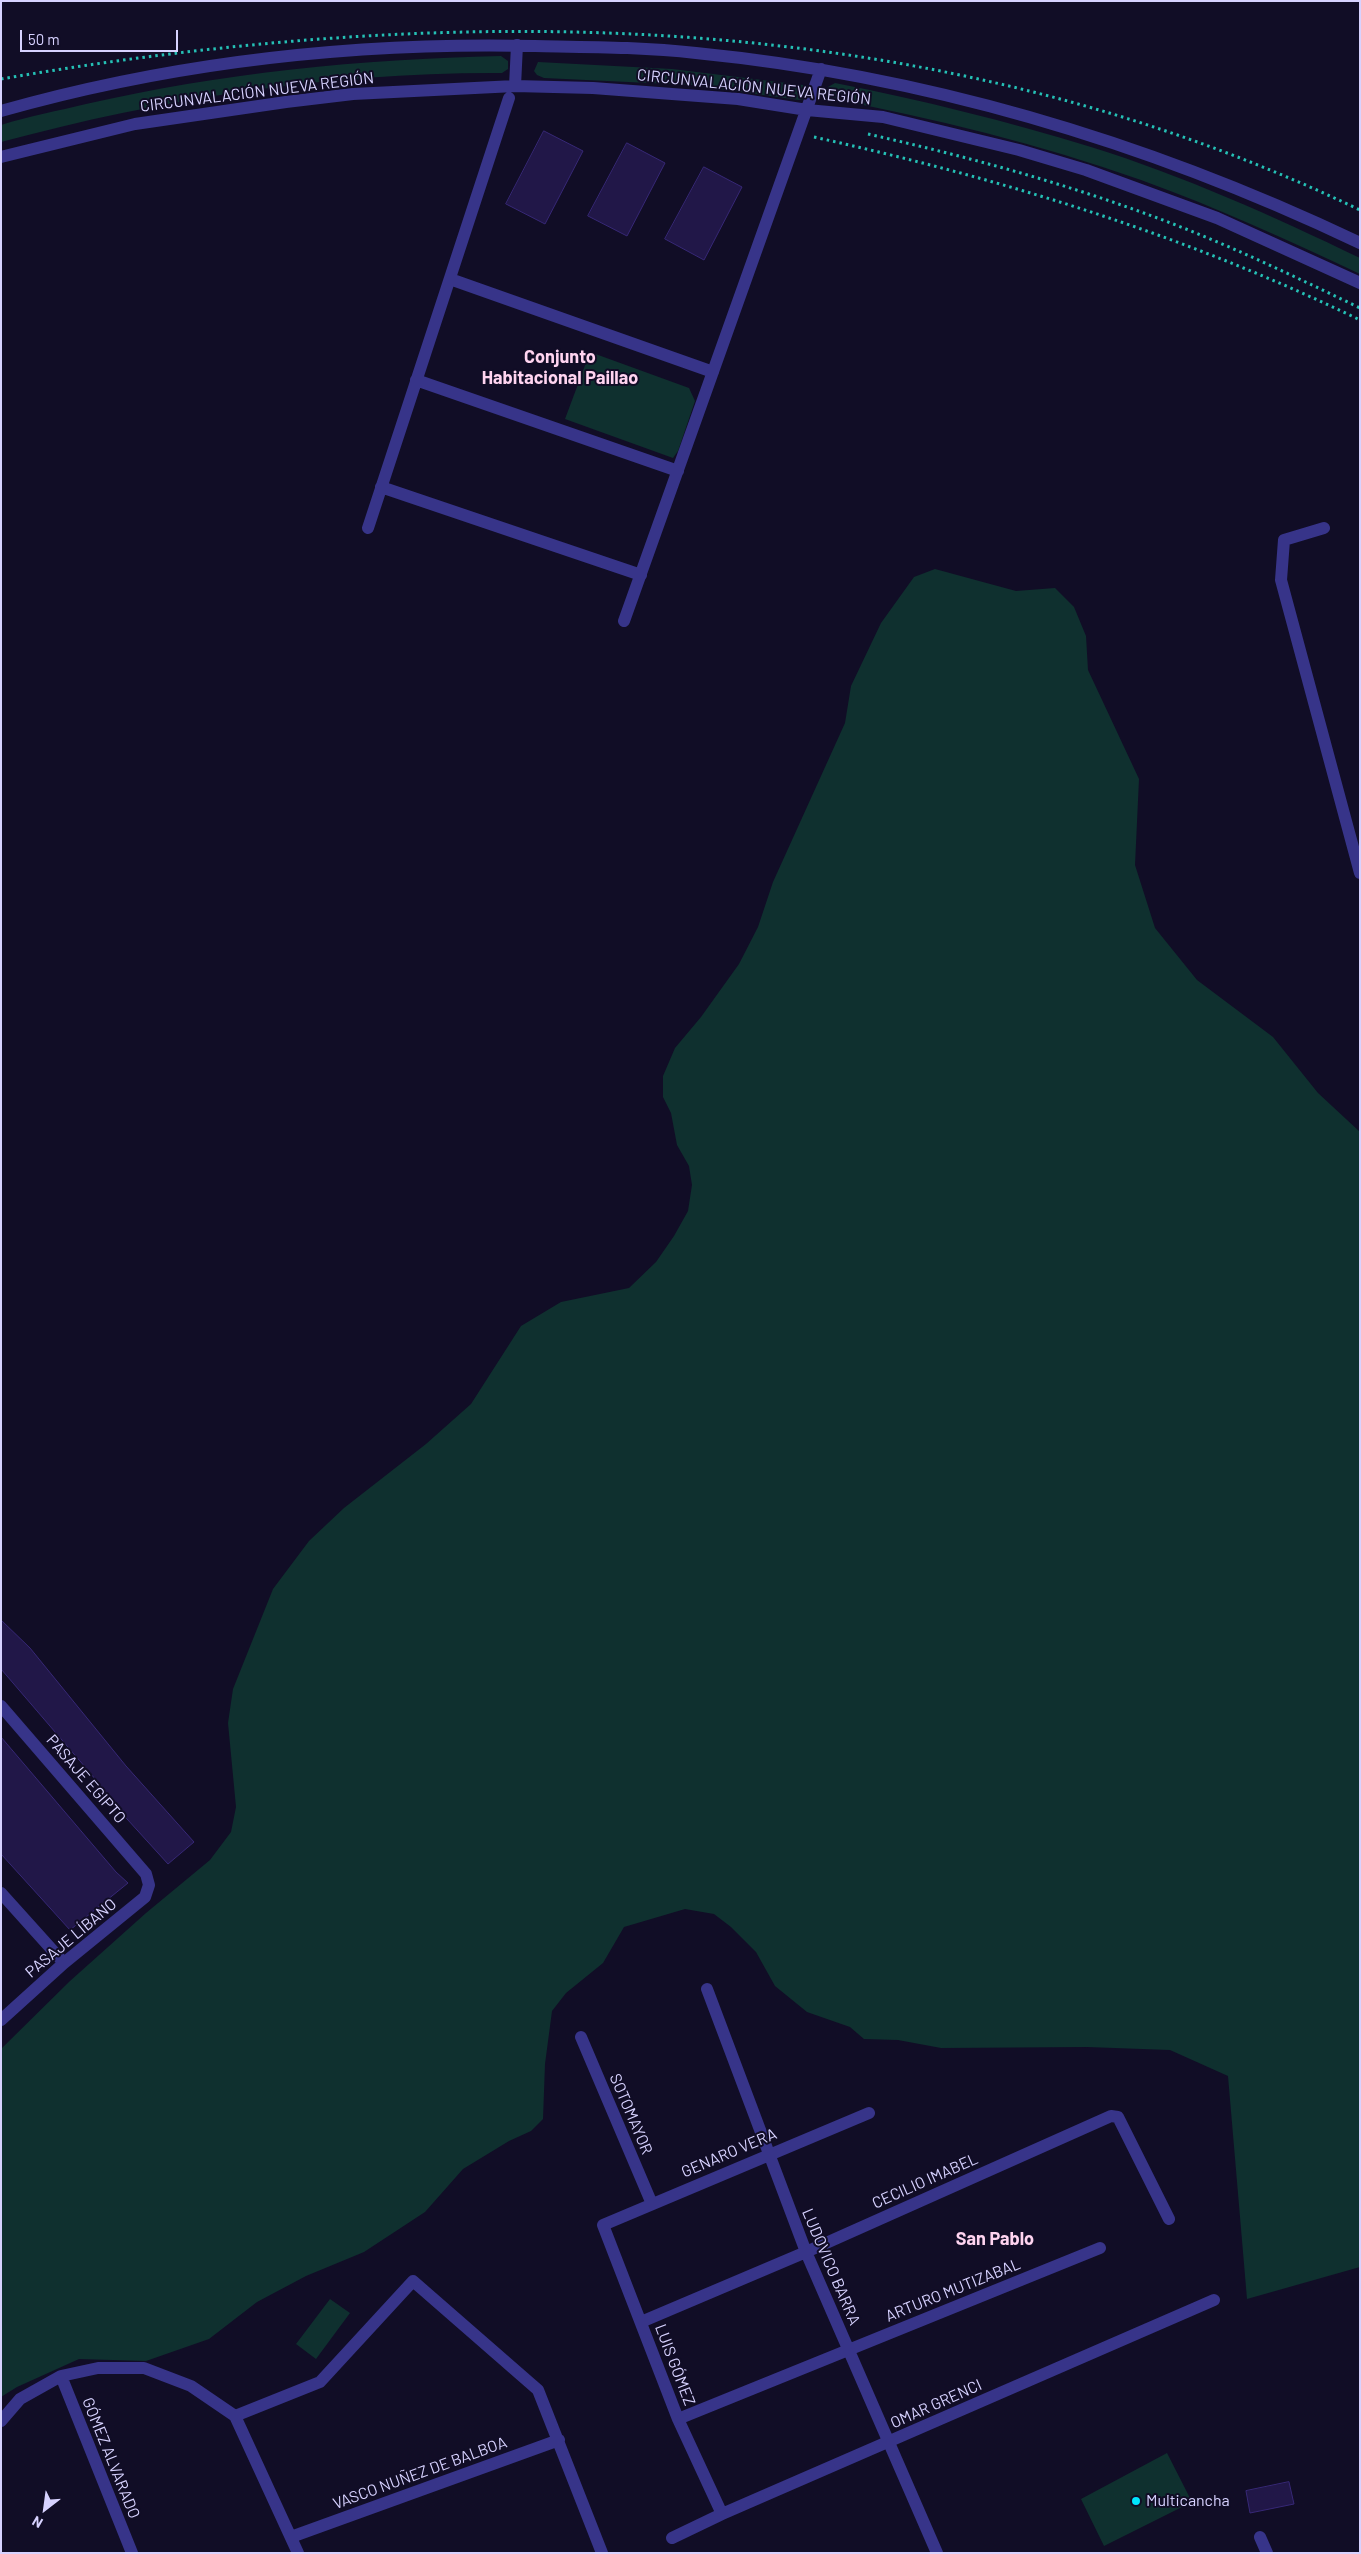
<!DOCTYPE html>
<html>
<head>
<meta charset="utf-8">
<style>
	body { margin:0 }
	#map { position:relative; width:1361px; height:2554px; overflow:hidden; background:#110d26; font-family:Barlow,sans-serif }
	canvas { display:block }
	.frame { position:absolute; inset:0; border:2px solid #d7d2ff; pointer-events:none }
	.north { position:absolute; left:20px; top:2484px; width:50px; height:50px; -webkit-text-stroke:4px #110d26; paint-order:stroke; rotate:210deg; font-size:14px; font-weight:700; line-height:20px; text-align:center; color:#d7d2ff }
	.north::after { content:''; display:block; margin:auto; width:18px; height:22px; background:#d7d2ff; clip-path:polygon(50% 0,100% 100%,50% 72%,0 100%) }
	.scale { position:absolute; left:20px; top:30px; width:158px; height:22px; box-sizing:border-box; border:2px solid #d7d2ff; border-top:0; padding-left:6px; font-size:15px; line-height:18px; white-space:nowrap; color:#d7d2ff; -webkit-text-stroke:4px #110d26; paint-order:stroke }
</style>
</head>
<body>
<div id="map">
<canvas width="1361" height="2554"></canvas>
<div class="frame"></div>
<div class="north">N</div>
<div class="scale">50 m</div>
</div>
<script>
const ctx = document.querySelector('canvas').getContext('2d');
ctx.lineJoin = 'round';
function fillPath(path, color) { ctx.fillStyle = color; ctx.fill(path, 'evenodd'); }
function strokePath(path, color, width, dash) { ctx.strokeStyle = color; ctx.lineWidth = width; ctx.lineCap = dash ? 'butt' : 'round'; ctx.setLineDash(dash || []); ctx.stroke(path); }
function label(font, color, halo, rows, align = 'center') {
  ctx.font = font + ' Barlow,sans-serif'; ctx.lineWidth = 4; ctx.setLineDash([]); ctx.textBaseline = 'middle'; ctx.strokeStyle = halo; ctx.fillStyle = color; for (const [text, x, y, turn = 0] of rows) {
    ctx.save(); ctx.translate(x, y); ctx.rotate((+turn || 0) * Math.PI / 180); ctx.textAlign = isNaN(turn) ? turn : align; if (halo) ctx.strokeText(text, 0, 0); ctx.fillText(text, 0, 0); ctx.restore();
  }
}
fillPath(new Path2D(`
	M501 56 508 61V69L502 73C332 72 165 98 1 142V125C29 116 58 111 86 104 222 73 361 59 501 56Z
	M538 62 672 69 803 85 807 89 804 99 799 100 691 85 544 78 537 75 534 71Z
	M835 83C921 100 1007 121 1091 147 1184 176 1273 216 1360 258V274C1288 240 1216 207 1141 180 1039 144 934 118 827 98L825 94 828 87Z
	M590 352 689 388 695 401 678 451 673 458 565 419Z
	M935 569 1016 591 1055 588 1074 607 1086 636 1088 670 1139 779 1135 865 1155 928 1197 980 1273 1037 1318 1093 1360 1132V2267L1247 2299 1228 2076 1170 2050 1087 2047 941 2048 898 2040 864 2039 850 2027 807 2012 775 1986 756 1952 731 1927 714 1914 685 1909 624 1927 603 1963 566 1993 552 2011 545 2064 543 2119 531 2131 509 2141 463 2169 425 2212 364 2252 306 2276 257 2302 209 2339 146 2361 79 2359 17 2387 1 2397V2049L70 1981 146 1913 210 1860 231 1832 236 1807 228 1723 233 1689 273 1589 309 1541 344 1508 426 1444 471 1404 521 1326 561 1302 629 1288 656 1262 674 1236 688 1211 692 1185 689 1166 677 1145 671 1113 663 1097V1076L675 1048 701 1017 739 964 758 927 773 882 845 723 851 686 881 623 914 577Z
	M330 2299 350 2313 316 2359 296 2344Z
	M1167 2453 1192 2502 1104 2546 1081 2499Z`), '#0f302f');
const building = new Path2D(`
	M544 131 583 151 545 224 506 204Z
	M627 143 665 163 627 236 588 216Z
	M704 167 742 187 704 260 665 239Z
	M1 1620 30 1648 126 1766 194 1842 168 1864 107 1797 92 1775 1 1669Z
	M1 1737 116 1872 128 1883 70 1930 1 1854Z
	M1289 2482 1294 2504 1250 2513 1246 2491Z`);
fillPath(building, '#211748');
strokePath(building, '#372876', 1);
strokePath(new Path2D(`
	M1 79C461 0 931 4 1360 210
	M868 134C978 159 1086 189 1191 231 1248 254 1304 281 1360 308
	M814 137C1003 179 1185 235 1360 320`), '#25c0b5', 3, [2.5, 4]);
strokePath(new Path2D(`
	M1324 528 1284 540 1281 580 1360 873`), '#373489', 12);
strokePath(new Path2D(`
	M515 86 517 45
	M1 111C174 62 356 42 535 46 589 47 643 47 696 53 928 76 1150 143 1360 243
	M1 157 135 124 286 102 353 94 515 86 593 88 738 99 807 110 883 117 1019 150 1086 170 1217 218 1360 283
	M450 279 713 372
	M416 380 678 471
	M381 487 641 575
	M368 528 509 98
	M624 621 821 69
	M1 1706 146 1874 149 1885 145 1897 64 1963 1 2020
	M1 1893 64 1963
	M707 1989 806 2252 937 2553
	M581 2037 652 2204
	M641 2322 806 2252 1111 2116 1118 2117 1169 2219
	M61 2376 132 2553
	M235 2416 320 2382 413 2281 538 2390 602 2553
	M678 2419 1100 2248
	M1 2421 20 2399 61 2376 98 2368H144L191 2386 235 2416 298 2553
	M722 2514 678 2419 603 2225 869 2113
	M291 2537 559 2440
	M1260 2537 1267 2553
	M672 2538 722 2514 1214 2300`), '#373489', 12);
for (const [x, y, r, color] of [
	[1136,2501,5,"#00e5fd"]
]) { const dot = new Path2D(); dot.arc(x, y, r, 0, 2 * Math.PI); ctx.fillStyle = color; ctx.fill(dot); strokePath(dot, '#110d26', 2); }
label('16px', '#d7d2ff', '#110d26', [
	["CIRCUNVALACIÓN NUEVA REGIÓN",754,87,6],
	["CIRCUNVALACIÓN NUEVA REGIÓN",257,92,-7],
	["PASAJE EGIPTO",86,1779,49],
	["PASAJE LÍBANO",71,1938,-40],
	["SOTOMAYOR",631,2114,67],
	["GENARO VERA",729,2153,-23],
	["CECILIO IMABEL",925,2181,-24],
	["LUDOVICO BARRA",831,2267,67],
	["ARTURO MUTIZABAL",953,2290,-22],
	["LUIS GÓMEZ",675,2365,69],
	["OMAR GRENCI",936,2404,-24],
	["GÓMEZ ALVARADO",111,2458,68],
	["VASCO NUÑEZ DE BALBOA",420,2473,-20]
]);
label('16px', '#d7d2ff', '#110d26', [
	["Multicancha",1146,2501]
], 'left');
label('bold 18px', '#ffd4f0', '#110d26', [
	["Conjunto",560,357],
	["Habitacional Paillao",560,378],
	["San Pablo",995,2239]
]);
</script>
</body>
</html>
